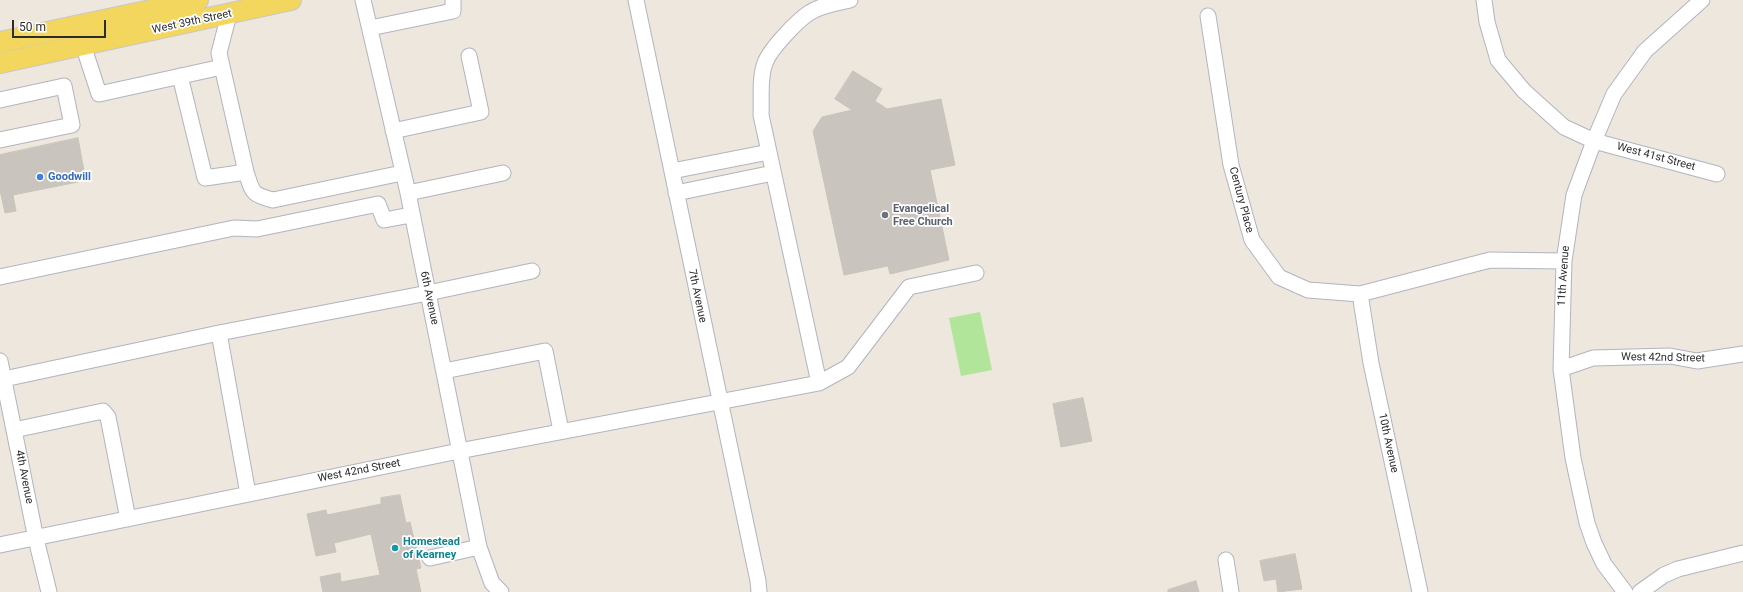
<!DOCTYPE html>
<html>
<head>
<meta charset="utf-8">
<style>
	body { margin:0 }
	#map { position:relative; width:1743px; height:592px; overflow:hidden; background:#eee7de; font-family:Roboto,sans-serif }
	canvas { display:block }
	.scale { position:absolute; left:12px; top:20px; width:94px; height:18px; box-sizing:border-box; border:2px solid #2c2c2c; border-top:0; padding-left:5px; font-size:12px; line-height:14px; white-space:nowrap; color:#2c2c2c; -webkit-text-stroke:3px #fff; paint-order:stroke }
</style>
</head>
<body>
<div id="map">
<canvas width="1743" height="592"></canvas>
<div class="scale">50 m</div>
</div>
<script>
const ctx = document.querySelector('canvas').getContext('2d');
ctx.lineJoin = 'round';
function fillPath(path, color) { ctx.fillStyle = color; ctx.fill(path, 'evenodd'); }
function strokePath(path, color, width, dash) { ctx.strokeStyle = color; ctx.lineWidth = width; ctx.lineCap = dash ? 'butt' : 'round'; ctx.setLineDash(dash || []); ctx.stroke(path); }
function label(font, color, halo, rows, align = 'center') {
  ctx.font = font + ' Roboto,sans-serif'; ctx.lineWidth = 3.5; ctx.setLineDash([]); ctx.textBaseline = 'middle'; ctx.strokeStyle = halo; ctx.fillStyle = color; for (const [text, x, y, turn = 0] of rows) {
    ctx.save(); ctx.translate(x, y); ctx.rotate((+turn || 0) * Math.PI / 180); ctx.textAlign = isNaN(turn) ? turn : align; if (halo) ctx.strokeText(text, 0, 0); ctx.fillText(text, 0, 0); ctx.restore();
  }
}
fillPath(new Path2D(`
	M980 312 992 370 961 376 949 318Z`), '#b0e59a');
const building = new Path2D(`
	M853 71 882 89 875 101 887 109 941 99 955 165 930 170 949 260 890 274 888 266 844 275 813 131 822 117 852 110 835 99Z
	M78 138 84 171 78 182 13 195 16 211 5 213 0 190V155Z
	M1083 398 1092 441 1061 447 1053 404Z
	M400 495 406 523 410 522 421 568 416 569 421 592H323L320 577 340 573 341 582 380 575 371 534 334 543 336 552 316 556 307 514 326 510 327 515 381 504V498Z
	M1295 554 1302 589 1278 592 1276 579 1264 581 1260 561Z
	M1196 581 1199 592H1168V590Z`);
fillPath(building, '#c9c4bd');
strokePath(building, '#c9c4b7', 1);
const minor = new Path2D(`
	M363 0 408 193 479 547 492 583 501 592
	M636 0 758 581 759 592
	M1484 0 1487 22 1498 60 1524 91 1564 127 1594 141 1717 174
	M227 14V22L219 53 246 172C253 193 251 194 273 200L402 173
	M1208 16 1231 165 1252 240 1279 277 1308 290 1360 294 1490 260 1564 261
	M370 28 453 11V0
	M83 45 99 94 222 67
	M180 76 205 178 246 172
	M0 100 64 86 72 125 0 140
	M393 131 481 112 469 56
	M672 171 769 152
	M408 193 503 173
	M676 193 773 173
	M0 277 234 228 257 229 378 204 384 220 411 215
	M1360 294 1371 363 1420 592
	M219 333 248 494
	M0 361 36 539 49 592
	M1561 369 1593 358 1670 356 1697 361 1743 354
	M444 371 545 351 561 431
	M4 379 219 333 428 293 532 271
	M819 383 761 115C762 98 759 79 765 63 770 49 797 21 809 13 821 5 837 3 850 0
	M14 430 103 411 108 417 128 519
	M0 545 459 451 819 383 848 367 909 287 976 273
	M430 558 479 547
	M1226 560 1231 592
	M1625 592 1604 564 1594 543 1587 523 1573 458 1561 369 1564 261 1574 195 1594 141 1614 94 1645 51 1702 0
	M1640 592 1664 575 1678 569 1743 553`);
const major = new Path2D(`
	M0 42 198 0
	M0 63 291 0`);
strokePath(minor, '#b2b4bf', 17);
strokePath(major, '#c8c8c8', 22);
strokePath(minor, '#fff', 15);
strokePath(major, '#f3d65e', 20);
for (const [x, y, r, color] of [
	[40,177,4,"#3f7fe0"],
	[885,215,4,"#6b7280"],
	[395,548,4,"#0f9aa8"]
]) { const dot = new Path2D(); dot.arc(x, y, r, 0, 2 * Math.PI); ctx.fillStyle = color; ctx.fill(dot); strokePath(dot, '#fff', 1.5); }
label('11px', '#2c2c2c', '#fff', [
	["West 39th Street",192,22,-12],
	["West 41st Street",1656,157,15],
	["Century Place",1241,200,75],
	["11th Avenue",1564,276,-86],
	["7th Avenue",697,296,78],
	["6th Avenue",429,298,78],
	["West 42nd Street",1663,358,1],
	["10th Avenue",1388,443,78],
	["West 42nd Street",359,471,-11],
	["4th Avenue",24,477,79]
]);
label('bold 11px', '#366cbe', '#fff', [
	["Goodwill",48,177]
], 'left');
label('bold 11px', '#5b616d', '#fff', [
	["Evangelical",893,209],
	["Free Church",893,222]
], 'left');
label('bold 11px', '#0d838f', '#fff', [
	["Homestead",403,542],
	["of Kearney",403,555]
], 'left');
</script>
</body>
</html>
